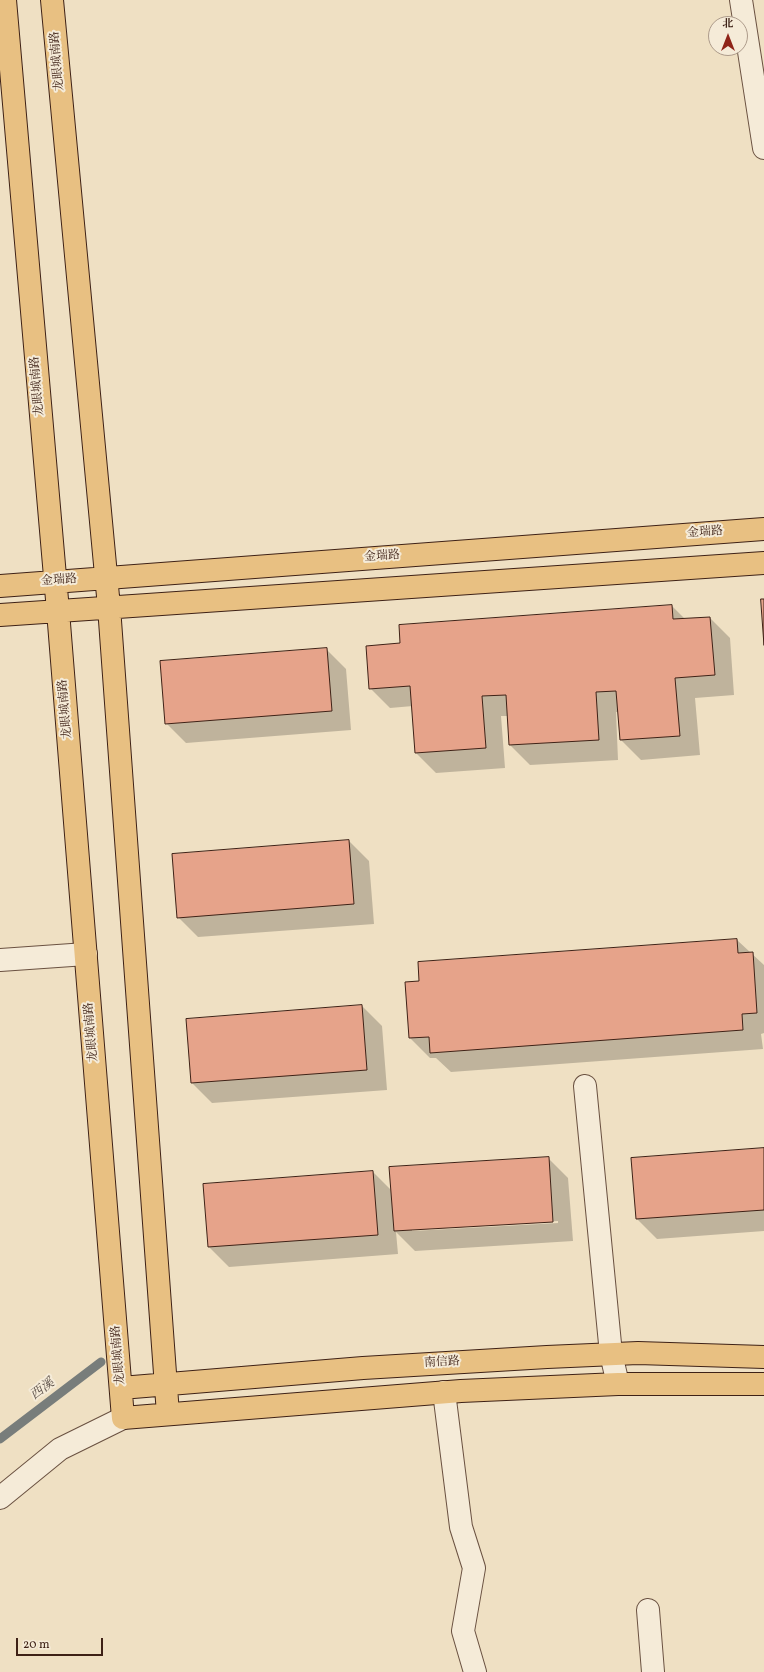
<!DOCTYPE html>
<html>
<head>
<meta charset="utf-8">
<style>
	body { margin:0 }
	#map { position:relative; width:764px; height:1672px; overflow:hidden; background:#efe0c3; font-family:Vollkorn,"Noto Serif SC",serif }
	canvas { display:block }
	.north { position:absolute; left:708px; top:16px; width:40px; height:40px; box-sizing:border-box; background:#f5ebd8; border:1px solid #ac9a8a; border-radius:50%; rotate:0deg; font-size:11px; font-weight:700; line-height:16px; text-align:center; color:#3e2116 }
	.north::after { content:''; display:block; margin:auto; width:14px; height:18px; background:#8f2418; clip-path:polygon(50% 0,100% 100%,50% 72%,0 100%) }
	.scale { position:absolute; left:16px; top:1638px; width:87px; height:18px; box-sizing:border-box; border:2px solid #3e2116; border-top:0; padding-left:5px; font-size:12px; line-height:14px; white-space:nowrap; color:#3e2116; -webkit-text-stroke:3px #f5ebd8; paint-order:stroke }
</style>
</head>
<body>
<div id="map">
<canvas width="764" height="1672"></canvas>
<div class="north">北</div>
<div class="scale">20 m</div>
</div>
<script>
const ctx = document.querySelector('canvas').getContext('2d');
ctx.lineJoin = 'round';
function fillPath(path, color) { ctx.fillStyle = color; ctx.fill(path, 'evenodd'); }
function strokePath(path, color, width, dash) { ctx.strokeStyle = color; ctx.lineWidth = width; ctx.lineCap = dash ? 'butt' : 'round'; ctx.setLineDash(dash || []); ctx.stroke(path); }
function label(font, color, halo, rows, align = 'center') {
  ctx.font = font + ' Vollkorn,"Noto Serif SC",serif'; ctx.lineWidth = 4; ctx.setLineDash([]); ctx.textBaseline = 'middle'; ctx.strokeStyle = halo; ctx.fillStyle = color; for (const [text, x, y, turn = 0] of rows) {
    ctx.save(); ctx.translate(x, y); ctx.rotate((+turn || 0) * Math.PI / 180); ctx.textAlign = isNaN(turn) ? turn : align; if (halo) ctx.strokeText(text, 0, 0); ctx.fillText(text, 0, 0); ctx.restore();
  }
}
fillPath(new Path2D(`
	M672 606 685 619 710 618 730 638 734 695 695 698 700 755 641 760 621 740 618 712H616L618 760 530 765 510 745 508 716H501L505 768 436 773 416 753 413 706 390 708 370 688 401 644Z
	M326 649 346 669 351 730 186 743 166 723Z
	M349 841 369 861 374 924 198 937 178 917Z
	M737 940 764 965V1033L761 1034 763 1049 451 1072 436 1058H430L410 1038 406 983Z
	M362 1006 382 1026 387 1090 212 1103 192 1083Z
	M764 1149V1231L657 1239 637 1219 633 1159Z
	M548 1158 568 1178 573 1241 415 1251 396 1232 398 1254 229 1267 209 1247 373 1172 392 1191ZM558 1221V1223L412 1231V1229Z`), '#0003');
strokePath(new Path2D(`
	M0 1439 101 1362`), '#787d7b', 9);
const building = new Path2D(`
	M761 599H764V645Z
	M672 605 673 619 710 617 715 675 675 678 680 736 620 740 616 691 596 692 599 740 509 745 506 695 482 696 486 748 415 753 410 686 369 689 366 646 400 643 399 625Z
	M327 648 332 711 165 724 160 661Z
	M349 840 354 904 177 918 172 854Z
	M737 939 738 953 753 952 757 1013 742 1014 743 1030 430 1053 429 1037 409 1038 405 982 419 981 418 962Z
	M362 1005 367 1070 191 1083 186 1019Z
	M764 1148V1210L636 1219 631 1158Z
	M549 1157 553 1222 394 1231 389 1167Z
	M373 1171 378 1235 208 1247 203 1184Z`);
fillPath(building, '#e6a38a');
strokePath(building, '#3e2116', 1);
const minor = new Path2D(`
	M741 0 764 148
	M0 960 86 954
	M585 1086 611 1354 618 1384
	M444 1392 461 1527 474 1568 463 1631 475 1672
	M0 1498 60 1449 123 1418
	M648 1610 653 1672`);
const major = new Path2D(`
	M5 0 58 611 123 1418 461 1391 618 1384H764
	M52 0 109 607 168 1414
	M0 586 764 529
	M0 615 764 563
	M121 1388 363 1368 547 1357 638 1353 764 1357`);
strokePath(minor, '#6a5141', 24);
strokePath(major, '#3e2116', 24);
strokePath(minor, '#f5ebd8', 22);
strokePath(major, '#e8c082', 22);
label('12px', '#3e2116', '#f5ebd8', [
	["龙眼城南路",58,61,-95],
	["龙眼城南路",38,386,-95],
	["金瑞路",705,533,-4],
	["金瑞路",382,557,-4],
	["金瑞路",59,581,-4],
	["龙眼城南路",66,709,-95],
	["龙眼城南路",92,1032,-95],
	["龙眼城南路",119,1355,-95],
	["南信路",442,1363,-3]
]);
label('italic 13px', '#5b4f48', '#f5ebd8', [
	["西溪",43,1390,-37]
]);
</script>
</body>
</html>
